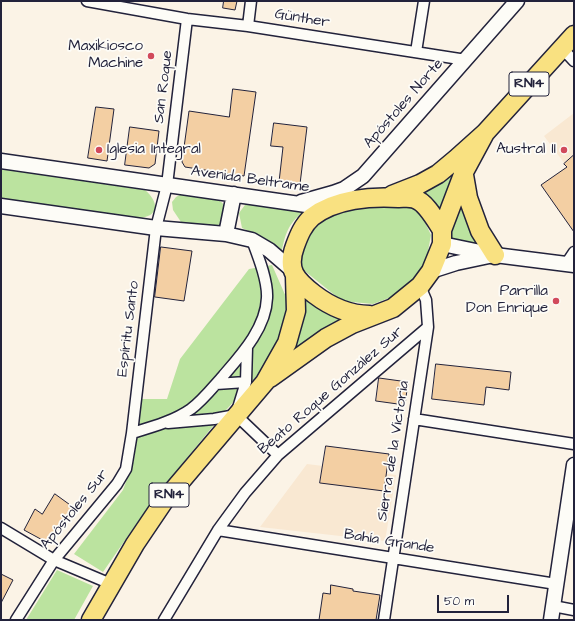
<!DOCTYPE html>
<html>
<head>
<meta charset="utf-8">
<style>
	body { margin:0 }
	#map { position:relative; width:575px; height:621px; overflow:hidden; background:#fbf3e6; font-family:"Architects Daughter",sans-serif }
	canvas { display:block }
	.frame { position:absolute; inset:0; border:2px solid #22223b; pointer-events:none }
	.scale { position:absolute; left:437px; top:595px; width:72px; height:18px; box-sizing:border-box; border:2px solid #22223b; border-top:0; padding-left:5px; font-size:12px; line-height:14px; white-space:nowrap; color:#22223b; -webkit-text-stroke:3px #fdfcf7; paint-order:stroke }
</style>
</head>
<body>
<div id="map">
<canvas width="575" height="621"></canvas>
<div class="frame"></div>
<div class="scale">50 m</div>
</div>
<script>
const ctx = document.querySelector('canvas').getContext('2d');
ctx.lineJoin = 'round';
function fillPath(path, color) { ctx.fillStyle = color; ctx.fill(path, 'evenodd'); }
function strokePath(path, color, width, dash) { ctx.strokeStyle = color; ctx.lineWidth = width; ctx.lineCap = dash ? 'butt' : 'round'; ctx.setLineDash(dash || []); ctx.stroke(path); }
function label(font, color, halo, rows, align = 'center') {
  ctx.font = font + ' "Architects Daughter",sans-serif'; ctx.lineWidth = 3.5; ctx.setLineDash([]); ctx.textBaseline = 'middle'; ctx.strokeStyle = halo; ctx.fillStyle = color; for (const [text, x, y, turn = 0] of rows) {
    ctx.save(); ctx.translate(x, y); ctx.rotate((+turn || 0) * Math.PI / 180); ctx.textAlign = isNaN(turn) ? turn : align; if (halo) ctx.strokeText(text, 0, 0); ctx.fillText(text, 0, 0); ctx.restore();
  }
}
fillPath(new Path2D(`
	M574 113V176L544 136Z
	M307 464 396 475 385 541 260 527Z`), '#f9e8d2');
fillPath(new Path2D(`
	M464 167 442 220 410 189Z
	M1 169 145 190C159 202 160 217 138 218L1 199Z
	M183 193C195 195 223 195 226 209 226 213 224 219 224 222 212 231 194 224 181 222L173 210 172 202 176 197Z
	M460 196 467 222 483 245 446 238Z
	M387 201 404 202 421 214 431 235 426 262 405 292 373 304 342 301 301 268 297 253 303 231 330 212 362 208Z
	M252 202 303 212C287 225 285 235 281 255L253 233 242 228 239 213 245 205Z
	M272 265 290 306 282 337 262 370 227 409 155 497 103 572 74 554 123 490 134 460 142 399H167L180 359 249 269Z
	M297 285 351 318 287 359Z
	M57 570 93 586 74 620H26Z`), '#bbe39f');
const building = new Path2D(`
	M224 1H237L235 10 223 8Z
	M233 89 256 92 244 176 185 167 182 162 189 111 229 117Z
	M96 107 114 109 107 161 88 158Z
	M274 123 307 127 300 184 279 182 283 147 271 146Z
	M130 127 159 131 155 164 149 168 125 165Z
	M574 155V232L541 185 567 167 564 164Z
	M161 247 192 251 184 301 155 297Z
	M436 364 511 372 509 390 486 387 484 405 432 399Z
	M379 378 408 382 405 405 376 401Z
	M326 446 389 454 384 491 320 483Z
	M55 494 73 507 48 543 24 530 35 509 42 514Z
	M1 574 13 580 1 603Z
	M331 585 353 589V591L380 595 376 620H319L323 593 330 594Z`);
fillPath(building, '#f3cfa3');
strokePath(building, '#22223b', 1);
const street = new Path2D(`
	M87 1 187 19 248 26 466 60
	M248 26 251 1
	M562 48 574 61
	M416 52 424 1
	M566 264 574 252
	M216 384 246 382
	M238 408 246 382 247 347
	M236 415 278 455
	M414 419 574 444
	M168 423 214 419 236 415
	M132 433 156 228 167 185 187 19
	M1 528 54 560 111 584
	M218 530 556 584
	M553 606 574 610
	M16 620 54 560 117 484 126 469 132 433C152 427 174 421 191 409 203 400 213 387 223 376 241 355 266 328 267 298 268 281 258 256 252 240
	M164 620 218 530 245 493 278 455 428 327
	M384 620 428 327 426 300 420 286`);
const secondary = new Path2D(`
	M1 161 327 208
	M301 202 333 193 344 189 363 176 517 1
	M1 206 156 228 226 234 252 240 269 250 291 269
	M226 234 234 194
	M442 244 495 255 574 265
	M431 271 456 263 489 256
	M551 620 574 465`);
const highway = new Path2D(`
	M464 175 468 198 480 231 495 255
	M392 195 420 184 438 174 456 159 485 133 574 35
	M370 315C349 315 331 307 314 294 296 280 286 270 295 246 299 235 303 225 312 217 335 199 371 196 399 198 404 198 410 197 415 199 426 202 436 221 442 230
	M270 378 326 338 352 324 393 308 420 286 431 271 442 244V230L464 172 485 133
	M91 620 135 544 164 501 265 382 287 343 296 311 295 276`);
strokePath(street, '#22223b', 13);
strokePath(secondary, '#22223b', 17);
strokePath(highway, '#22223b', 21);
strokePath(street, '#fdfcf7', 10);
strokePath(secondary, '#fdfcf7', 14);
strokePath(highway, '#f9e181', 18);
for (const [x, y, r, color] of [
	[151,56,4,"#d1495b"],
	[99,150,4,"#d1495b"],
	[564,150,4,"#d1495b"],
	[556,301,4,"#d1495b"]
]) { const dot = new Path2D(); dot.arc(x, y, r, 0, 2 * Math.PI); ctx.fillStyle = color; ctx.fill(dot); strokePath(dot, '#fdfcf7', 1.5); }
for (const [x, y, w] of [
	[529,84,40],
	[169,495,40]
]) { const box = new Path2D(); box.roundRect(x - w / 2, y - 12, w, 24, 3); ctx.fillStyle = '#fdfcf7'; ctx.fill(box); strokePath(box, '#22223b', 1); }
label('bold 14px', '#22223b', null, [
	["RN14",529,84],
	["RN14",169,495]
]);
label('15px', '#22223b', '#fdfcf7', [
	["Günther",302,19,9],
	["San Roque",164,87,-83],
	["Apóstoles Norte",404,104,-49],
	["Avenida Beltrame",250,180,8],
	["Espíritu Santo",129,329,-83],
	["Beato Roque González Sur",331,391,-41],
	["Sierra de la Victoria",394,451,-81],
	["Apóstoles Sur",75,510,-51],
	["Bahía Grande",389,542,9]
]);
label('15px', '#22223b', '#fdfcf7', [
	["Maxikiosco",143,47],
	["Machine",143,64],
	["Iglesia Integral",107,150,"left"],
	["Austral II",556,150],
	["Parrilla",548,292],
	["Don Enrique",548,309]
], 'right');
</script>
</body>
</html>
